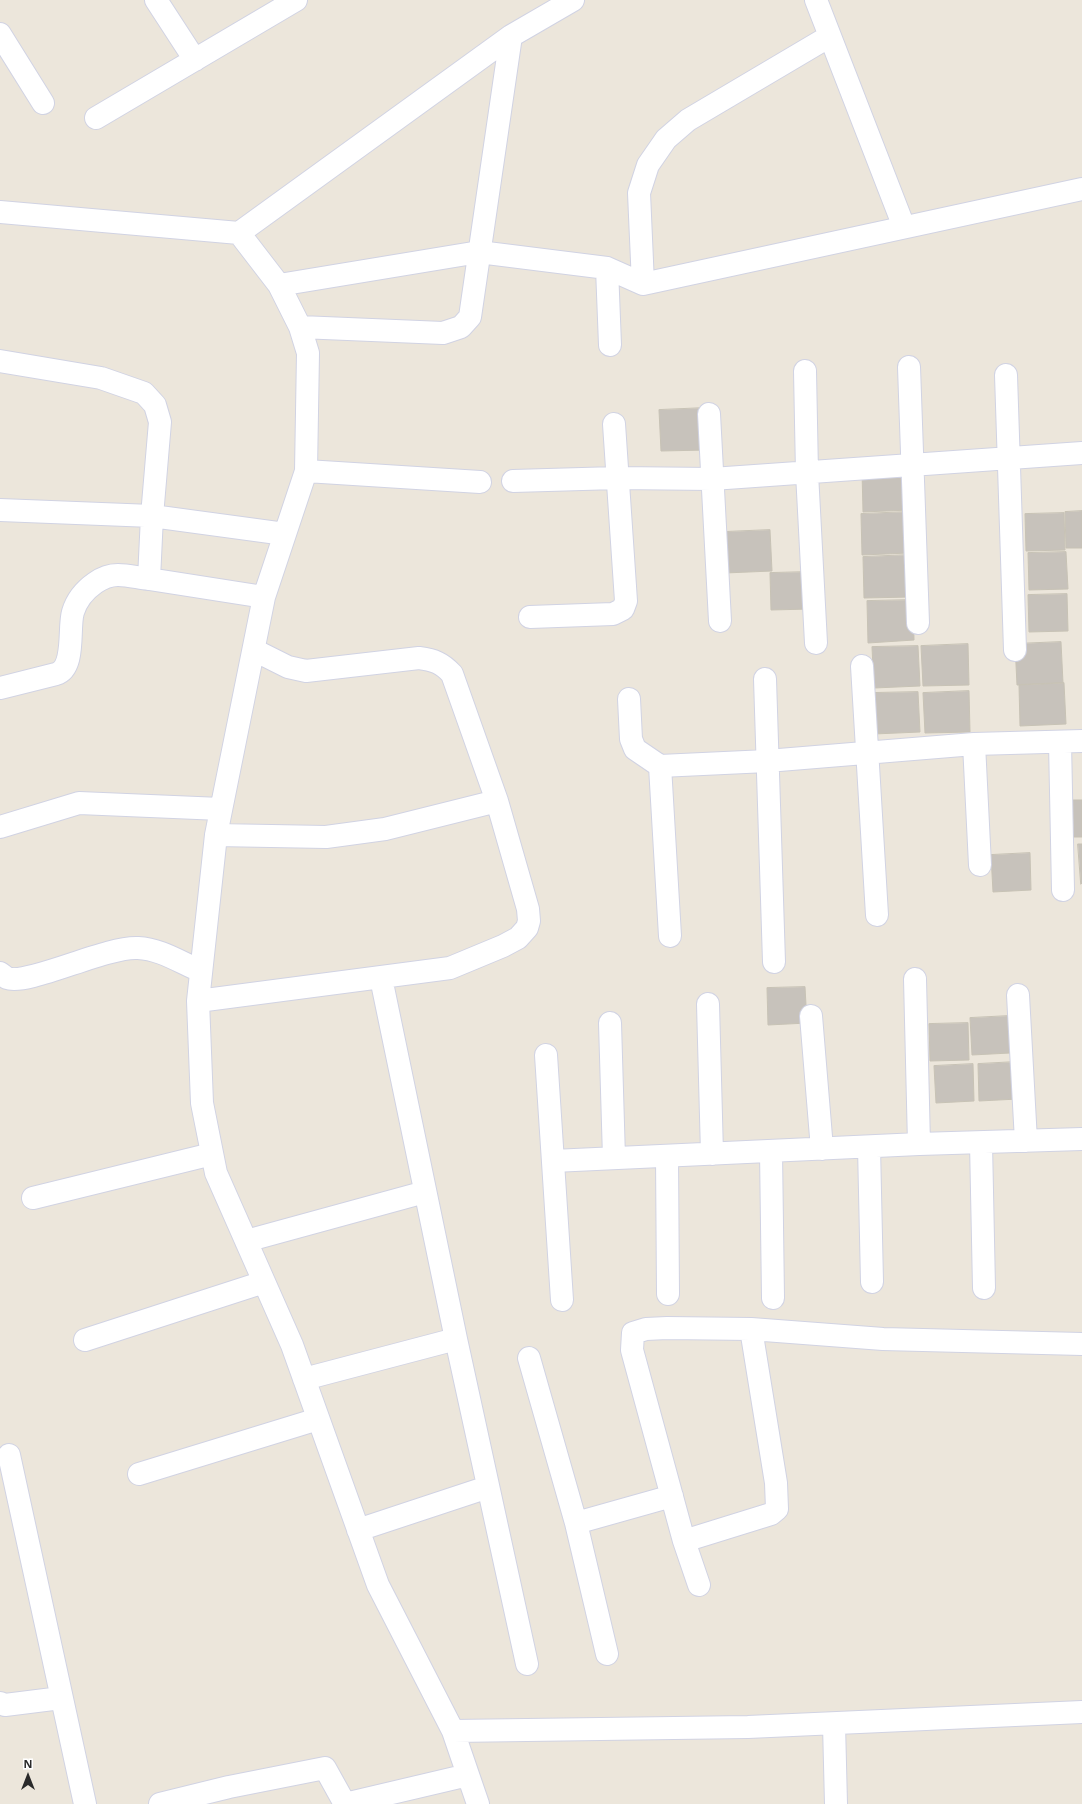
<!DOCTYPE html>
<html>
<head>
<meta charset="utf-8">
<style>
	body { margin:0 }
	#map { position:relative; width:1082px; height:1804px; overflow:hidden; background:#ece6db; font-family:"Open Sans",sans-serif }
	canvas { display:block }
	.north { position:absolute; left:8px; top:1756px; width:40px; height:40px; -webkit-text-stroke:3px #fff; paint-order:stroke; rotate:0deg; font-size:11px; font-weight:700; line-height:16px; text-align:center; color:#2a2a2a }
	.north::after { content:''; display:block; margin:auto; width:14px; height:18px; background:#2a2a2a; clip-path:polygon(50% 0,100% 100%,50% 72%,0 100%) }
</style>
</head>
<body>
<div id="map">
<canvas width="1082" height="1804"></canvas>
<div class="north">N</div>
</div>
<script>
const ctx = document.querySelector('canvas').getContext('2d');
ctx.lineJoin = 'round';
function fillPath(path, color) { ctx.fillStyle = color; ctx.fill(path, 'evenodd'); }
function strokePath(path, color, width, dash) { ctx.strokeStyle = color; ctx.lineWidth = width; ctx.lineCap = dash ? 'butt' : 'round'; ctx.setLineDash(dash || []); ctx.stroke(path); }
const building = new Path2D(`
	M705 408 707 450 661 451 659 410Z
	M908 469 910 510 863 512 862 471Z
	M1082 511V548H1066L1065 512Z
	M907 512 909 553 862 555 861 514Z
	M1064 513 1065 550 1026 551 1025 514Z
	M770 530 772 571 725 573 724 532Z
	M1066 552 1068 589 1029 590 1028 553Z
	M909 555 911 597 864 598 863 557Z
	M808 572 810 609 771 610 770 573Z
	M1067 594 1068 631 1029 632 1028 595Z
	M913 600 914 640 868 643 867 601Z
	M1061 642 1063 683 1017 685 1015 644Z
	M968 644 969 685 923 686 921 646Z
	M918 646 920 686 874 688 872 647Z
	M1064 683 1066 724 1020 726 1019 685Z
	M969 691 970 732 925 733 923 693Z
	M918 692 920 732 874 734 872 693Z
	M1072 800H1082V837H1074Z
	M1078 844H1082V883L1081 884Z
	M1030 853 1031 890 993 892 991 855Z
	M805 987 807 1023 768 1025 767 988Z
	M1009 1016 1010 1053 972 1055 970 1018Z
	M968 1023 969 1060 930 1061 929 1024Z
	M1016 1062 1018 1099 979 1101 978 1064Z
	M973 1064 974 1101 936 1103 934 1066Z`);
fillPath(building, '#c7c2bb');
strokePath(building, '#c7c2b5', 1);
const minor = new Path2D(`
	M156 0 195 60
	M816 0 904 227
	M0 34 43 103
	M96 118 296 0
	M0 212 239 233 279 285 300 327 308 353 306 471 264 597 216 835 198 1001 202 1103 216 1173 292 1345 378 1585 453 1731 748 1727 1082 1712
	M239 233 511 36
	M607 268 610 345
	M643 284 639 193 648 165 666 139 688 120 830 36
	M279 285 479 252 607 268 643 284 1082 189
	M300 327 443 333 461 327 470 317 511 36 573 0
	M0 361 101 378 144 393 155 405 160 422 152 516 149 579 264 597
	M909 367 918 623
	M805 371 807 473 816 643
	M1006 375 1015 650
	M709 414 720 621
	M306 471 480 482
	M513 481 617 478 712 479 1082 453
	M0 510 152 516 285 534
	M530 617 613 614 623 609 626 601 614 424
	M254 650 288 667 306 671 419 658C434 660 442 663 452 674L497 801
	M862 666 877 915
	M765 679 774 962
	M0 688 56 674C76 668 68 628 73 612 77 599 85 590 95 583 102 578 110 575 118 575 128 575 139 578 149 579
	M629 699 631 739 635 749 660 766 767 761 974 744 1082 741
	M1060 742 1063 890
	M974 744 980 865
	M660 766 670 936
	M0 827 79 803 221 809
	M0 973C2 974 5 977 7 978 28 986 106 946 138 948 161 949 181 963 201 971
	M381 978 456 1339 527 1664
	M915 979 919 1144
	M1018 995 1026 1141
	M198 1001 450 968 503 946 518 938 527 928 529 921 528 909 497 801 385 829 326 837 216 835
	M708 1004 712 1154
	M811 1016 822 1149
	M610 1023 614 1158
	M546 1055 562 1300
	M981 1143 984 1288
	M869 1147 872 1282
	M771 1152 773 1298
	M667 1156 668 1294
	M553 1161 919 1144 1082 1139
	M33 1198 212 1154
	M246 1241 425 1192
	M85 1340 264 1282
	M529 1358 576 1523 607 1654
	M304 1379 456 1339
	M9 1455 85 1804
	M139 1474 318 1419
	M576 1523 672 1496
	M358 1530 488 1487
	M684 1541 771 1514 777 1509 776 1483 751 1329
	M699 1585 684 1541 632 1350 633 1333 646 1329 667 1328 751 1329 883 1339 1082 1344
	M0 1703 5 1705 61 1698
	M834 1724 836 1804
	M453 1731 478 1804
	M160 1804 229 1787 325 1768 345 1804
	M345 1804 468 1775`);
strokePath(minor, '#d1d3e3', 24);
strokePath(minor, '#fff', 22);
</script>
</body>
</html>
